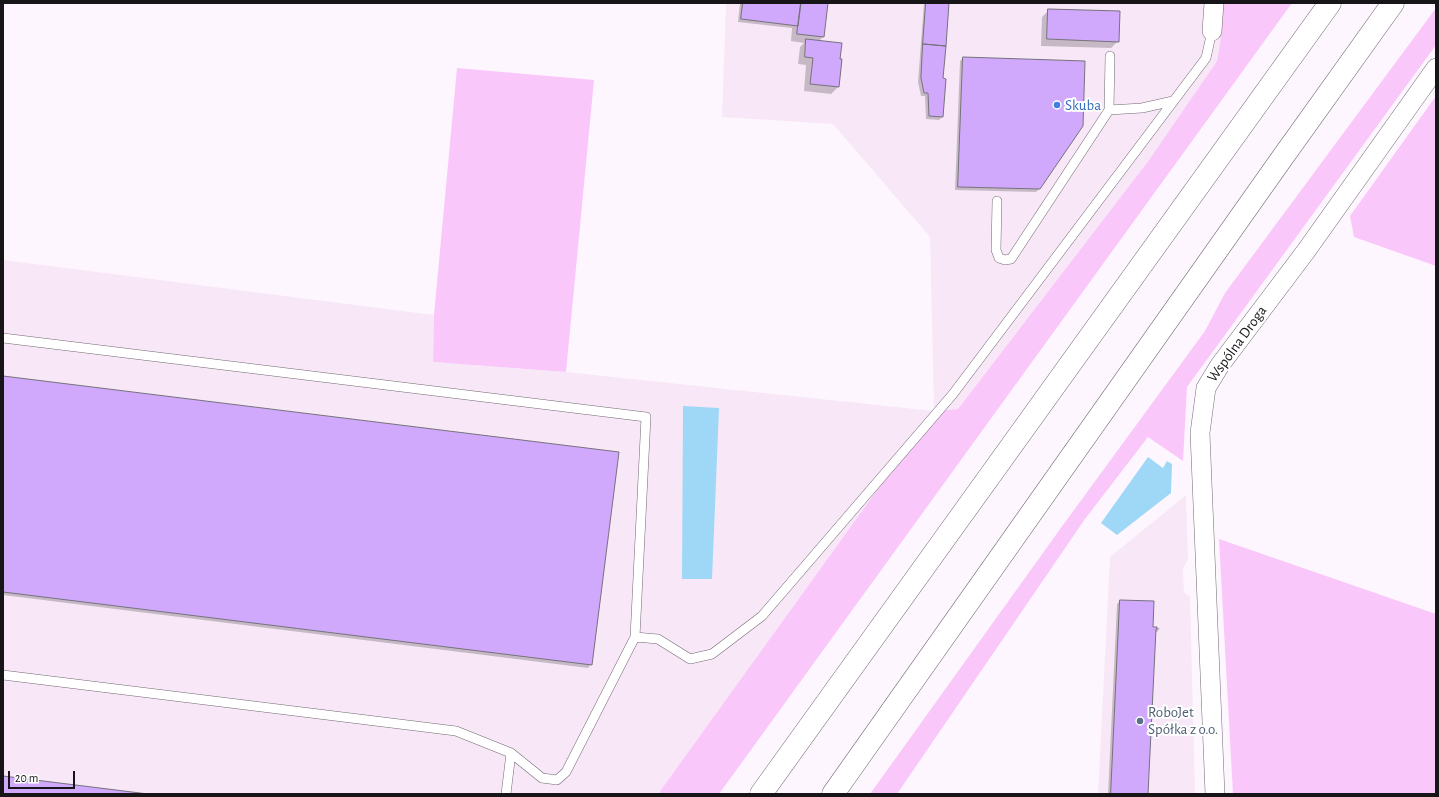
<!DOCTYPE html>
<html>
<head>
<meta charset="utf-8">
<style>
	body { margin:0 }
	#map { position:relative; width:1439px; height:797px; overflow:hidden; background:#fef6fe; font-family:"Alegreya Sans",sans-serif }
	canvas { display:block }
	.frame { position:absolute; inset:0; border:4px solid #181518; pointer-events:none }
	.scale { position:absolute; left:8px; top:771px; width:67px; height:18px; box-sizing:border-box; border:2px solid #181518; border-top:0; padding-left:5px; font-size:12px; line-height:14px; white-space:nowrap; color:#181518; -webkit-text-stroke:3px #fff; paint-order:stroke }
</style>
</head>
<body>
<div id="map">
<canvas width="1439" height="797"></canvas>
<div class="frame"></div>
<div class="scale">20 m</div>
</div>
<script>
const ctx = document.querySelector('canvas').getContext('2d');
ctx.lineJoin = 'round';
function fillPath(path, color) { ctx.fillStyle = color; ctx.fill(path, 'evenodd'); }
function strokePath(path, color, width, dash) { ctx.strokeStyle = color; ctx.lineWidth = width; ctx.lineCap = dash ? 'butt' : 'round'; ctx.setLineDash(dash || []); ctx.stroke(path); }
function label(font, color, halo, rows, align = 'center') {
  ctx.font = font + ' "Alegreya Sans",sans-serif'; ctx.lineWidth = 4; ctx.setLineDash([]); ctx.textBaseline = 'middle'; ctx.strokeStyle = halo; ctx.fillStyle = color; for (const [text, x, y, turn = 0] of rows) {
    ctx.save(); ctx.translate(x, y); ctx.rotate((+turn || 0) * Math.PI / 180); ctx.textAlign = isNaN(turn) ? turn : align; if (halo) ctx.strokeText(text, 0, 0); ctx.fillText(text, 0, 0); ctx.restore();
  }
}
fillPath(new Path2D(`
	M726 3H1223L1221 37 1217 61 1149 160 958 409 934 411 658 794H3V260L434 315 433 362 566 372 934 411 930 237 833 124 722 117Z
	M1186 495 1188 560 1183 568 1184 592 1190 597 1195 794H1098L1110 557Z`), '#f8e8f7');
fillPath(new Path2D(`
	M1223 3H1292L719 794H658L934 411 958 409 1149 160 1217 61 1221 37Z
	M1436 8V45L1187 387 1183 461 1148 437 1085 519 897 794H870L1063 525 1205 331 1225 293Z
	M457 68 594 80 566 372 433 362 434 315Z
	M1436 96V266L1354 237 1350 216Z
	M1219 539 1436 614V794H1233Z`), '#fac7fa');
fillPath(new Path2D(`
	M683 406 719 408 712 579H682Z
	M1148 457 1163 468 1167 461 1172 464 1171 493 1117 535 1101 523Z`), '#9fd8f7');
fillPath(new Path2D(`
	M740 3H827L823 37 819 41 839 60H841L838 87 831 94 804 91 806 65 798 64 800 47 804 43 791 41 792 28 738 22Z
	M924 3H947L942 79V117L939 120 926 119 925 96H921L918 82Z
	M1049 10 1118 41 1111 48 1041 46 1042 17Z
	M963 58 1084 62 1039 189 1036 192 955 190 960 61Z
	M3 377 591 664 588 668 3 595Z
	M1120 601 1152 628H1160L1157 632H1154L1147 794H1108L1117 604Z`), '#0003');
const building = new Path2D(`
	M743 3H801L798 26 741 19Z
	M801 3H828L824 37 797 34Z
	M926 3H949L946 46 923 44Z
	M1048 9 1120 11 1119 42 1047 39Z
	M806 39 842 43 840 59H842L839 87 810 84 813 58 805 57Z
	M923 44 946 46 943 78 946 79 943 117 929 116 928 93H924L921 78Z
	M963 57 1085 61 1083 126 1040 189 958 187Z
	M3 376 619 452 592 665 3 592Z
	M1120 600 1154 601 1153 627H1157V629H1156L1148 794H1111Z
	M3 776 148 794H3Z`);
fillPath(building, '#d0a9fc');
strokePath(building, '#76727c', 1);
const service = new Path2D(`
	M1109 110 1110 56
	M997 201 996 250 999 258 1005 260 1011 259 1109 110 1142 108 1173 101
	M3 338 646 417 635 637
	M3 675 456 731 511 753
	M506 794 511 753 542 778 557 780 566 772 635 637 658 639 690 659 712 654 762 616 953 394 1206 58 1212 31`);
const minor = new Path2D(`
	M1212 31 1214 3
	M1215 794 1200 433 1206 388 1220 365 1306 251 1436 68`);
const motorway = new Path2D(`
	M761 794 1330 3
	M833 794 1280 161 1393 3`);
strokePath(service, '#726972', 10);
strokePath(minor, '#726972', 20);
strokePath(motorway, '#726972', 23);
strokePath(service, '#fff', 9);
strokePath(minor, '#fff', 19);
strokePath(motorway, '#fff', 22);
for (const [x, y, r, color] of [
	[1057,105,4,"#3f7fe0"],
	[1140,721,4,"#5c6f8a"]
]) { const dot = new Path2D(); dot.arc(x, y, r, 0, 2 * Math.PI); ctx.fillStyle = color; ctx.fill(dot); strokePath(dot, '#fff', 1.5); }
label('15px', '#366cbe', '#fff', [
	["Skuba",1065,105]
], 'left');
label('15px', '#181518', '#fff', [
	["Wspólna Droga",1237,344,-54]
]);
label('15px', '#4e5e75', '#fff', [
	["RoboJet",1148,712],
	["Spółka z o.o.",1148,729]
], 'left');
</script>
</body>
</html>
